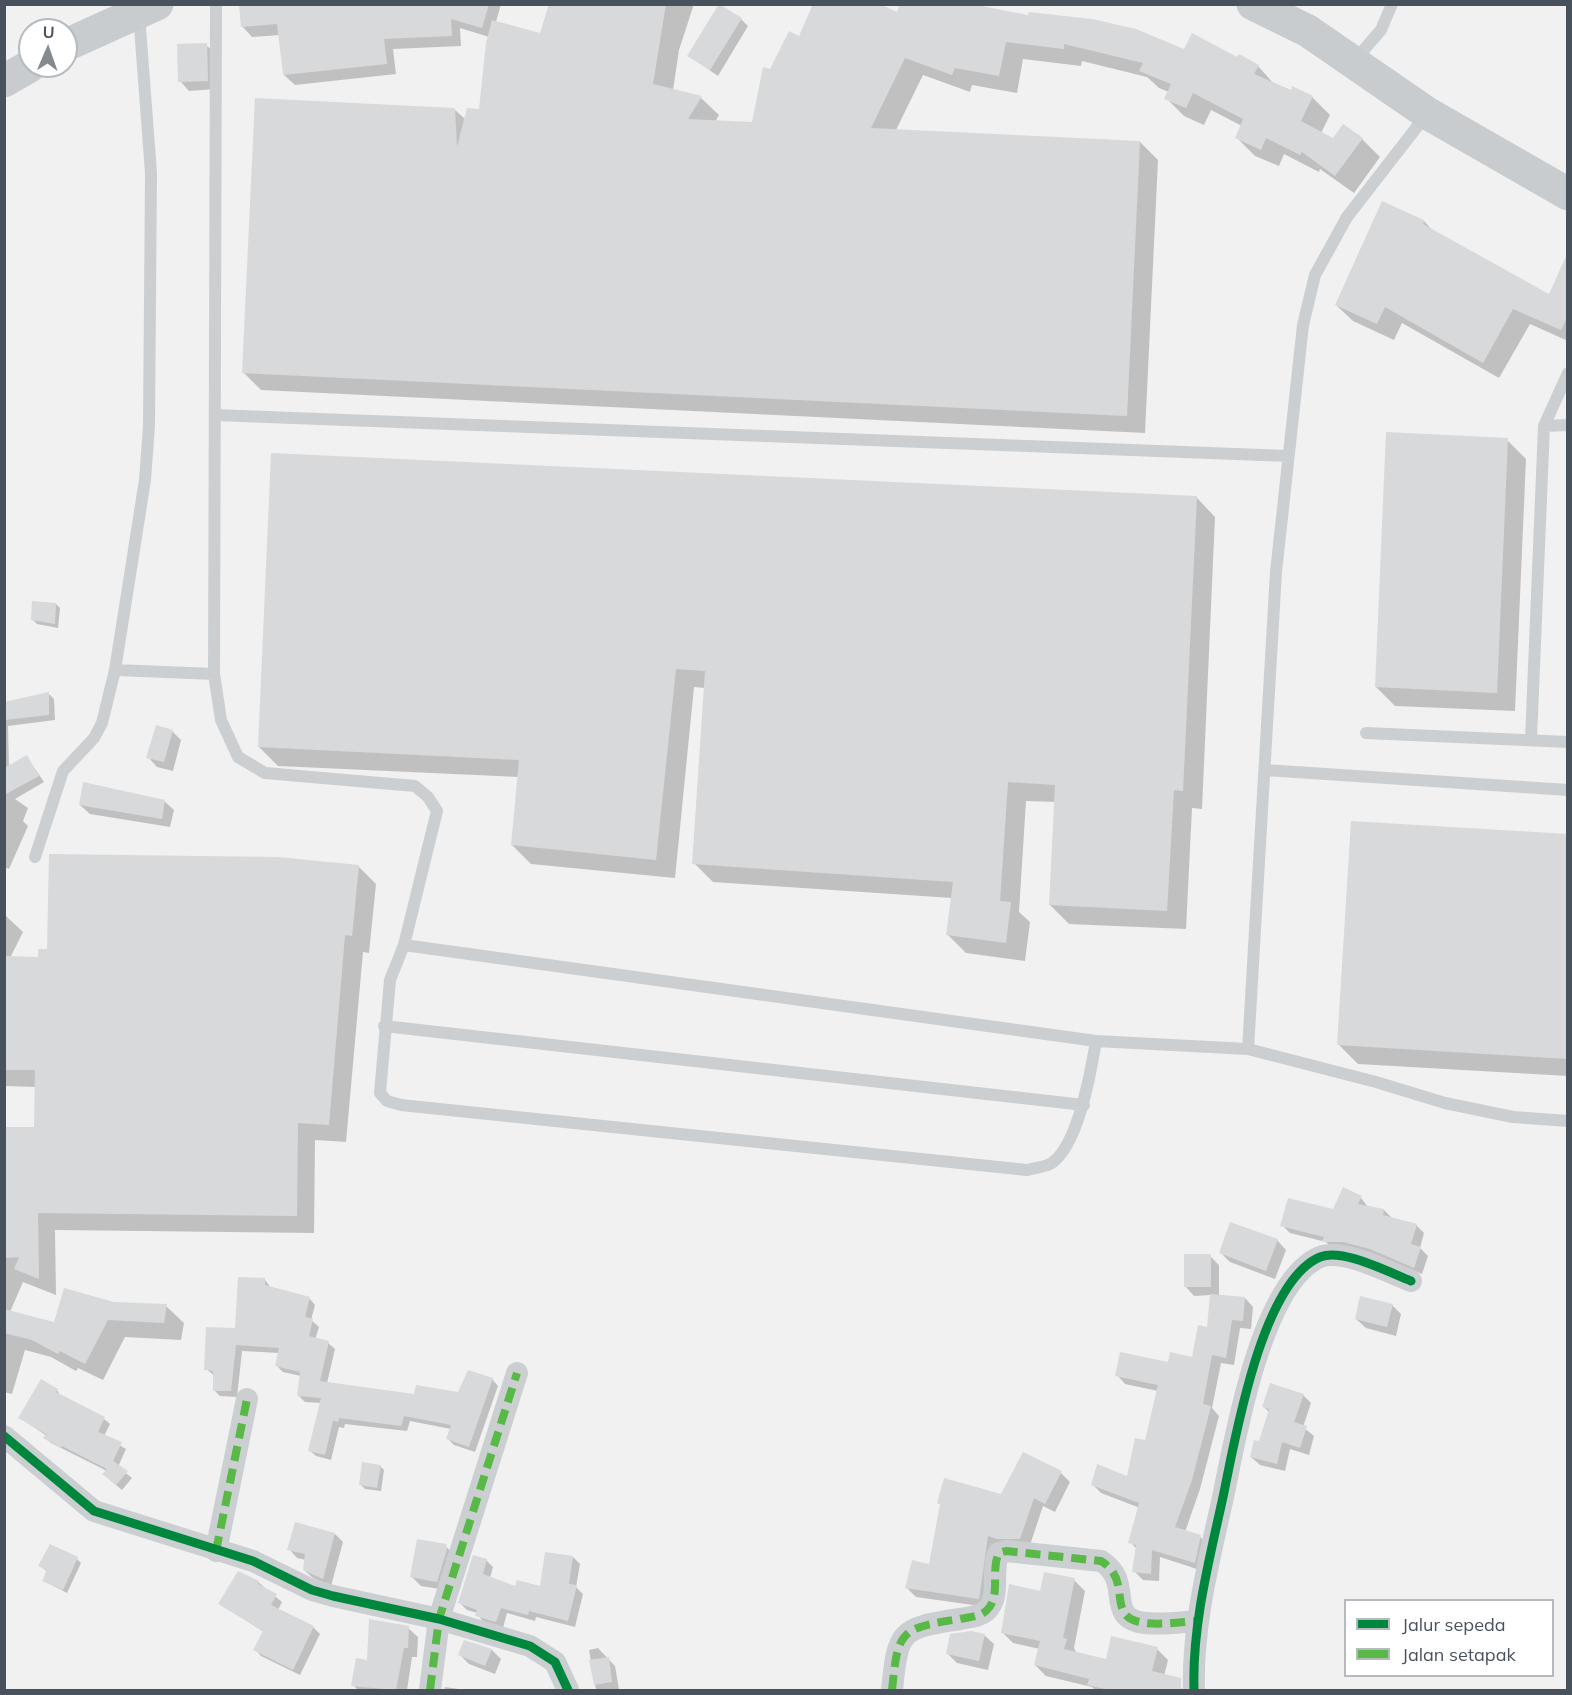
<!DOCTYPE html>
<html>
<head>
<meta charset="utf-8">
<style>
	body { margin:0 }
	#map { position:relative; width:1572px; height:1695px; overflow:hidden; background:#f1f1f1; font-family:Mulish,sans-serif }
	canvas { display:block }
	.frame { position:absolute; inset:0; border:6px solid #48525c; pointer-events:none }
	.legend { position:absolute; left:1344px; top:1599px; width:210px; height:78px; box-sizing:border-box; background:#fff; border:2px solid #b6babe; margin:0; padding:8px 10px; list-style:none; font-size:18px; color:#48525c }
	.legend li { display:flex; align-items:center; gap:12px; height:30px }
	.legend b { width:30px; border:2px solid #b6babe }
	.north { position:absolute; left:18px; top:18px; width:60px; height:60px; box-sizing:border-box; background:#fff; border:2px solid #b6babe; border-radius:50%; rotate:2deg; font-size:16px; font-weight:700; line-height:24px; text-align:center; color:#48525c }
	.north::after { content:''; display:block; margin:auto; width:21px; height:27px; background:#838a90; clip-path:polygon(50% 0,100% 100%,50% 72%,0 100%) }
</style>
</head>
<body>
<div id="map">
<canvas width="1572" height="1695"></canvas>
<div class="frame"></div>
<ul class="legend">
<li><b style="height:8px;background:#00873e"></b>Jalur sepeda</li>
<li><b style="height:8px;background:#58b947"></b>Jalan setapak</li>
</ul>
<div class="north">U</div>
</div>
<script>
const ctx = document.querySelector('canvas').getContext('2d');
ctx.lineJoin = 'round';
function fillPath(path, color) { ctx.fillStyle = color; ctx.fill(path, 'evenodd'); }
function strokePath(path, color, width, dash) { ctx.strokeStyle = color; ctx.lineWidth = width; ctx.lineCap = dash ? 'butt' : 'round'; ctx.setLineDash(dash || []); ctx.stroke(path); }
fillPath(new Path2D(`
	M249 4H501L496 22 541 35 550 4H694L679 50 673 90 701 98 719 115 715 122 753 123 771 71 799 38 898 14 1185 51 1238 59 1258 66 1275 85 1312 97 1330 115 1321 133 1334 140 1362 139 1380 157 1354 193 1320 169 1319 172 1284 154 1279 166 1255 156 1237 138 1242 126 1211 110 1204 125 1184 116 1166 98 1169 92 1159 88 1147 77 1082 61 1081 66 1023 59 1017 93 972 85 970 92 923 75 896 130 1140 142 1158 160 1145 433 261 390 243 372 454 109 466 120 480 110 489 37 460 28 461 46 393 49 396 74 295 85 284 75 280 35 252 37 242 26Z
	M741 19 748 26 718 76 689 56Z
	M206 45 216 54V89L189 91 180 81Z
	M1424 221 1434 232 1550 296 1568 276V341L1530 324 1499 378 1402 323 1394 340 1353 321 1336 305Z
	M1507 440 1526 459 1515 711 1395 706 1376 687Z
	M1197 498 1215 517 1202 809 1192 808 1186 929 1069 924 1050 905 1056 802 1026 801 1019 912 1030 922 1025 961 966 953 948 935 952 898 713 882 694 863 705 688 694 687 675 878 531 864 512 845 519 777 278 766 259 747Z
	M56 604 60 608 58 628 37 624 33 620Z
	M48 693 54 699 55 720 8 726 9 767 27 757 44 782 15 799 28 808 23 821 28 826 9 869 4 867V703Z
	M172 731 181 740 173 771 157 767 148 757Z
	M164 801 174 810 170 827 90 814 80 805Z
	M1568 835V1076L1358 1064 1339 1045Z
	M358 866 376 884 369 953 363 952 346 1142 315 1140 314 1233 55 1230 56 1295 23 1282 10 1312 55 1324 114 1303 166 1306 184 1323 181 1340 125 1337 103 1380 78 1368 76 1371 51 1357 25 1350 12 1394 4 1392V1129L36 1128V1087L4 1086V914L23 932 10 958H39L49 951Z
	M1361 1198 1368 1207 1384 1210 1392 1218 1416 1225 1424 1233 1420 1248 1428 1256 1422 1274 1379 1257 1332 1248 1326 1242 1290 1233 1282 1225 1334 1211Z
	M1277 1240 1286 1250 1275 1279 1230 1262 1221 1253Z
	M1210 1256 1219 1265V1296L1245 1298 1253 1307 1251 1329 1240 1328 1234 1365 1221 1363 1212 1408 1219 1416 1200 1489 1185 1532 1200 1537 1209 1545 1203 1571 1160 1557 1159 1581 1143 1580 1134 1571 1137 1549 1130 1542 1140 1508 1101 1493 1093 1485 1128 1478 1146 1442 1158 1391 1125 1384 1117 1375 1193 1359 1208 1328 1211 1295 1194 1296 1185 1286Z
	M265 1280 271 1288 309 1298 315 1305 311 1320 319 1327 315 1340 328 1343 335 1349 327 1383 416 1396 459 1394 492 1379 498 1386 475 1452 454 1445 447 1438 451 1429 410 1421 407 1431 345 1424 344 1428 339 1427 331 1460 316 1456 309 1450 321 1403 305 1402 299 1396 301 1376 283 1372 276 1365 279 1353 242 1351 237 1397 220 1396 214 1390 215 1376 206 1369 236 1329Z
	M1392 1305 1401 1314 1396 1336 1366 1328 1356 1319Z
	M57 1390 61 1397 104 1419 110 1424 104 1436 126 1449 118 1467 132 1478 122 1490 110 1480 107 1471 51 1443 45 1438 47 1436 20 1418Z
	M1303 1395 1311 1403 1303 1427 1314 1436 1309 1455 1290 1449 1285 1471 1260 1465 1251 1457 1260 1443 1270 1413 1264 1407Z
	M380 1466 384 1470 381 1491 365 1489 361 1485Z
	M1061 1473 1070 1482 1055 1512 1043 1506 1029 1548H1008L987 1607 916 1597 907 1588 930 1566 941 1505 938 1503 1002 1496Z
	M335 1534 343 1542 331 1586 313 1578 304 1570 306 1560 297 1558 289 1549Z
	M445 1546 455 1555 446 1590 421 1586 412 1577Z
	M573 1557 580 1564 576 1587 583 1594 575 1627 536 1617 535 1621 507 1613 503 1628 483 1622 477 1613 467 1610 460 1603 486 1560 493 1567 490 1578 517 1588 542 1587Z
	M77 1559 81 1563 67 1593 44 1581 48 1572 40 1566Z
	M1074 1580 1085 1591 1074 1648 1077 1654 1107 1661 1157 1649 1168 1660 1164 1676 1173 1678 1183 1690H1095L1092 1687 1046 1676 1035 1665 1040 1649 1013 1643 1002 1632 1041 1593Z
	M258 1582 282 1602 278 1610 314 1628 320 1634 300 1675 261 1656 255 1649 264 1632 220 1604Z
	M408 1628 418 1637 417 1657H412L407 1690H358L353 1685 369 1662Z
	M984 1635 994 1644 988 1670 957 1663 948 1654Z
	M465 1642 492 1650 501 1659 495 1674 469 1664 460 1655Z
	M598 1648 615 1666 619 1689 616 1690H596L589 1650Z
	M445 1687 465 1690H444Z`), '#0003');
fillPath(new Path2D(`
	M239 4H489L482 28 451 19 452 36 384 39 387 64 283 75 277 24 241 27Z
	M549 4H666L653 84 702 96 688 119 752 122 763 67 770 69 789 31 799 36 813 4H880L897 12 900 4H971L1028 15 1029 12 1092 19 1136 29 1184 49 1192 33 1237 57 1239 54 1259 65 1254 74 1291 90 1292 86 1313 96 1301 121 1333 138 1343 124 1363 138 1335 176 1302 152 1300 155 1266 138 1261 150 1235 138 1243 119 1193 93 1186 108 1164 99 1171 84 1139 71 1143 63 1064 44V49L1006 42 999 76 955 68 952 75 905 58 871 128 1140 141 1127 416 242 373 255 98 455 108 457 147 467 108 479 109 486 43 492 20 540 33Z
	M719 4 742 18 710 70 687 56Z
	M207 43 208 81 178 82 177 44Z
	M1382 201 1424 220 1423 224 1549 294 1568 252V315L1561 330 1513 309 1483 363 1385 307 1377 324 1335 305Z
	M1386 432 1508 438 1497 693 1375 687Z
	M271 453 1197 496 1183 791 1174 790 1167 911 1049 905 1055 785 1008 782 1000 901 1011 902 1006 943 946 935 953 882 692 864 705 671 676 669 656 860 511 845 519 760 258 747Z
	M32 601 56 603 55 624 31 620Z
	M49 692V715L4 720V702Z
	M156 725 173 730 164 762 146 758Z
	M27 755 39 776 4 795V768Z
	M83 782 165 800 162 819 79 805Z
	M1351 821 1568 834V1059L1337 1045Z
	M49 854 278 857 359 865 352 936 345 935 329 1125 298 1123 297 1216 38 1213 39 1279 14 1269 19 1257 4 1258V1127H34L35 1070H4V956L38 957V949H47Z
	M1343 1187 1362 1196 1358 1204 1384 1209 1383 1215 1417 1224 1411 1244 1421 1247 1414 1268 1370 1249 1343 1242H1326L1322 1241 1324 1237 1280 1226 1288 1198 1333 1209Z
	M1230 1222 1278 1239 1266 1271 1219 1253Z
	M1184 1254H1211V1287H1184Z
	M238 1277 265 1278V1285L310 1297 305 1317 313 1319 309 1336 329 1341 320 1381 414 1394 416 1385 458 1392 468 1370 493 1378 469 1447 446 1439 451 1425 404 1416 401 1426 339 1418 338 1422 333 1421 325 1455 308 1451 321 1398 297 1396 300 1372 275 1366 279 1348 236 1345 231 1391H213V1371L204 1370 206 1327 235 1328Z
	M64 1288 114 1302 167 1304 164 1323 108 1320 85 1364 60 1351 58 1354 32 1340 4 1333V1309L54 1322Z
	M1210 1294 1245 1297 1243 1321 1232 1320 1226 1358 1212 1355 1203 1404 1211 1406 1192 1480 1175 1527 1201 1535 1195 1563 1152 1550 1151 1574 1132 1572 1136 1545 1128 1543 1139 1503 1091 1485 1097 1464 1127 1476 1135 1438 1145 1440 1158 1385 1115 1376 1120 1352 1168 1362 1170 1352 1192 1357 1198 1325 1207 1327Z
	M1360 1296 1393 1304 1387 1327 1355 1319Z
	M41 1379 58 1389 56 1392 105 1417 98 1432 122 1442 113 1461 128 1471 116 1485 102 1474 107 1469 62 1446 61 1448 43 1438 46 1434 18 1418Z
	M1270 1383 1304 1394 1294 1422 1307 1426 1300 1448 1282 1442 1277 1464 1250 1457 1254 1440 1259 1441 1269 1409 1262 1407Z
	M1023 1452 1062 1471 1045 1504 1034 1498 1020 1539H997L988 1536 979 1599 905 1588 912 1560 929 1564 940 1504 937 1503 944 1478 1001 1494Z
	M362 1462 381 1465 377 1488 359 1485Z
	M295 1522 335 1533 323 1579 303 1570 305 1554 287 1550Z
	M417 1539 446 1544 447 1549 437 1582 410 1577Z
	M50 1544 78 1557 63 1590 42 1581 47 1570 38 1566Z
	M545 1552 573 1556 569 1584 577 1585 568 1621 529 1611 528 1615 501 1608 496 1622 475 1616 477 1610 458 1603 473 1555 487 1559 483 1574 515 1586 517 1580 540 1586Z
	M238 1571 259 1581 258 1584 277 1594 271 1605 314 1626 293 1670 253 1650 263 1631 218 1604Z
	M1044 1572 1075 1578 1063 1638 1067 1639 1064 1649 1106 1659 1111 1636 1158 1647 1152 1671 1181 1678V1690H1110L1087 1685 1089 1679 1034 1665 1040 1641 1001 1633 1009 1584 1040 1591Z
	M369 1619 409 1626 408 1648H404L396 1690 351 1686 356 1658 367 1660Z
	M971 1631 985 1634 979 1661 946 1654 950 1634Z
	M464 1640 492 1649 485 1666 458 1655Z
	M609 1657 612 1682 594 1685 589 1660Z`), '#d8d9db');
strokePath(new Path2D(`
	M216 4 214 674 221 720 238 757 265 773 415 786 428 797 437 811 404 945 1096 1041 1248 1049 1276 572 1303 325 1315 275 1347 217 1427 114
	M1355 60 1381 30 1392 4
	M215 415 1288 456
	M1544 426 1568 425
	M115 670 214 674
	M1366 733 1568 742
	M1531 739 1544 426 1568 373
	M1265 770 1568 790
	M35 857 63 771 94 738 102 723 115 670 145 480 149 426 151 173 139 14
	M404 945 390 980 380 1093 387 1101 401 1105 1027 1170C1034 1168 1044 1167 1050 1164 1078 1148 1091 1071 1096 1041
	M384 1026 1084 1105
	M1248 1049 1376 1082 1445 1103 1513 1117 1568 1121`), '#cccfd1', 12);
strokePath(new Path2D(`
	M4 1436 94 1511 253 1561 312 1590 333 1596 439 1619 530 1646 555 1662 568 1690
	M216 1551 247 1399
	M430 1690 439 1619 517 1373
	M892 1690C898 1631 899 1628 960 1619 969 1617 979 1617 986 1611 1002 1597 990 1570 999 1553L1006 1551 1101 1561C1135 1582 1103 1618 1145 1623 1162 1625 1181 1622 1197 1621
	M1194 1690C1192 1625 1209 1561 1223 1497 1235 1440 1261 1282 1320 1257 1343 1248 1388 1272 1411 1281`), '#cccfd1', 22);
strokePath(new Path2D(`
	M1253 4 1308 31 1427 113 1568 194
	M66 45 157 4
	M4 81 30 66`), '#c8ccce', 33);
strokePath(new Path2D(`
	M216 1551 247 1399
	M430 1690 439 1619 517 1373
	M892 1690C898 1631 899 1628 960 1619 969 1617 979 1617 986 1611 1002 1597 990 1570 999 1553L1006 1551 1101 1561C1135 1582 1103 1618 1145 1623 1162 1625 1181 1622 1197 1621`), '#58b947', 8, [15, 8]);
strokePath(new Path2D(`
	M4 1436 94 1511 253 1561 312 1590 333 1596 439 1619 530 1646 555 1662 568 1690
	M1194 1690C1192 1625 1209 1561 1223 1497 1235 1440 1261 1282 1320 1257 1343 1248 1388 1272 1411 1281`), '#00873e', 9);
</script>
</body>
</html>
